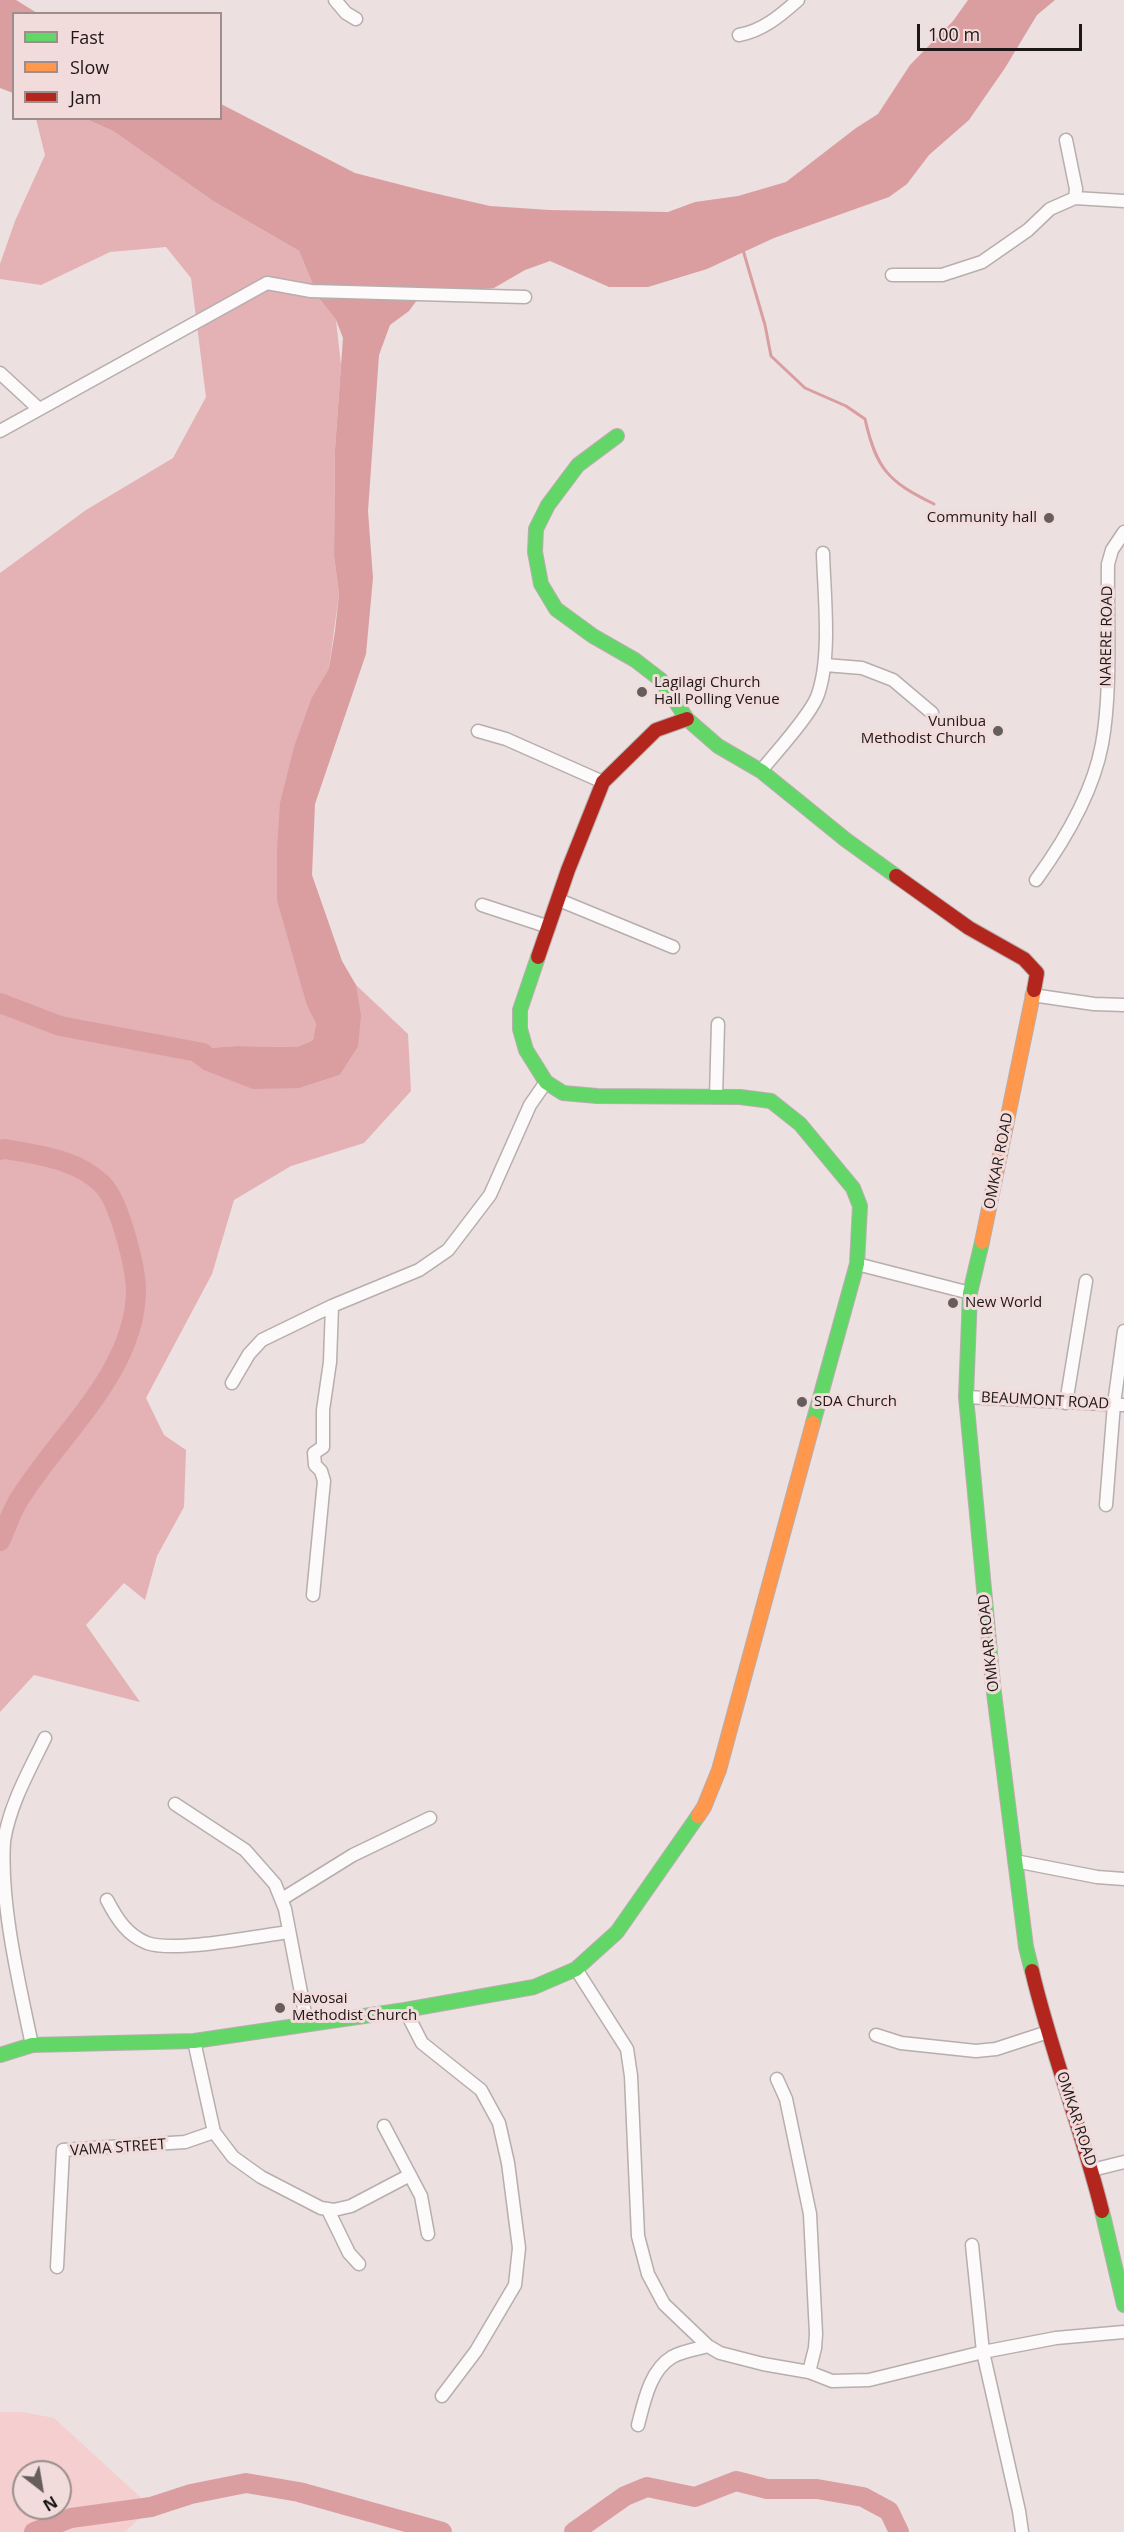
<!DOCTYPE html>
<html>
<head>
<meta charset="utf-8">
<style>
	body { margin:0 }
	#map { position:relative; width:1124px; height:2532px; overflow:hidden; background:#ece0e0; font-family:"Open Sans",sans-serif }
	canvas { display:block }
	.legend { position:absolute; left:12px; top:12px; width:210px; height:108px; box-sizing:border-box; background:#f1dbdb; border:2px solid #9d8d8d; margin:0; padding:8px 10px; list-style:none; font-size:18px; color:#1e1717 }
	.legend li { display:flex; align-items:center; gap:12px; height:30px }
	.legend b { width:30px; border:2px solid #9d8d8d }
	.north { position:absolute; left:12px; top:2460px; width:60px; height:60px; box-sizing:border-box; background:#f1dbdb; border:2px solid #9d8d8d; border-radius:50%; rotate:149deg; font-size:16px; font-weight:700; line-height:24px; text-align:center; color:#1e1717 }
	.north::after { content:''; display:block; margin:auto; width:21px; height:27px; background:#665d5d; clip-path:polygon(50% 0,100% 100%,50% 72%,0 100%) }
	.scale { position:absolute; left:917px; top:24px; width:165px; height:27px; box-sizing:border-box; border:3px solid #1e1717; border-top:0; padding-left:8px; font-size:18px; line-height:21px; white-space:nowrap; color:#1e1717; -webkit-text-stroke:4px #f1dbdb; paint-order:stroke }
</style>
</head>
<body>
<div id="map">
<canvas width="1124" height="2532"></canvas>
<ul class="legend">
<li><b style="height:8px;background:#63d668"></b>Fast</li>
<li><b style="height:8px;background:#ff974d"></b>Slow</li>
<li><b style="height:8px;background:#b3261e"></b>Jam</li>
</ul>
<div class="north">N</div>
<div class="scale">100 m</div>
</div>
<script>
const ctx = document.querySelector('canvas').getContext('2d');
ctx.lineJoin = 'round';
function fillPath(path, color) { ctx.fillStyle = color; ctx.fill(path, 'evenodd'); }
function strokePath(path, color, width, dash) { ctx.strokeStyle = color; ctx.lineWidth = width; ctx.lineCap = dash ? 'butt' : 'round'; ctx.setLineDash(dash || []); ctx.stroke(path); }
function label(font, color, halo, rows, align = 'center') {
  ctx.font = font + ' "Open Sans",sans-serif'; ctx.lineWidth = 6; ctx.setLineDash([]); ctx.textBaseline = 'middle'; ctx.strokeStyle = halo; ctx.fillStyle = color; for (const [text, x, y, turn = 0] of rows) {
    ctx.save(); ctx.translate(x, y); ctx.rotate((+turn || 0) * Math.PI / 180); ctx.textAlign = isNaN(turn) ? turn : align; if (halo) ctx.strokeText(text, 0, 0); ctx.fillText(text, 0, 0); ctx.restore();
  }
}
fillPath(new Path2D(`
	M0 2412H22L54 2418 151 2507 125 2532H0ZM24 2472H60V2508H24Z`), '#f5cecf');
fillPath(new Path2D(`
	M36 119H86L113 131 213 201 299 251 318 297 336 320 341 365 335 449 334 556 339 594 329 668 312 697 294 955 307 1006 316 1024 313 1040 297 1047 237 1046 178 1050 300 1088 340 1075 358 1047 356 985 408 1034 411 1091 364 1143 291 1166 234 1200 212 1274 146 1398 164 1435 186 1450 184 1507 157 1556 145 1600 124 1583 86 1625 140 1702 34 1675 0 1712V573L86 510 173 458 206 397 191 278 166 247 110 252 41 285 0 279V264L15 221 45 155Z`), '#e4b1b4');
fillPath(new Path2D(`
	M0 0H16L37 13 14 14 13 93 0 88Z
	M968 0H1055L1037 15 1005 68 969 120 929 155 907 184 889 197 774 238 707 269 648 287H609L550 261 525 270 494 288 420 296 409 311 390 325 379 355 368 511 373 578 366 654 315 804 312 875 342 961 356 985 361 1015 358 1047 340 1075 300 1088 253 1089 204 1070 177 1050 237 1046 297 1047 313 1040 316 1024 307 1006 277 900V850L280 803 294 747 312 697 329 668 335 631 339 594 334 556 335 449 343 338 336 320 318 297 299 251 213 201 113 131 86 119 220 118 221 104 355 173 425 191 490 206 549 210 668 212 695 202 738 196 786 182 856 128 878 114 910 65 953 21Z`), '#da9ea1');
strokePath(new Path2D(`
	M743 250 765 325 771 356 805 388 846 406 865 419C876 468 888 482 934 504`), '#da9ea1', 3);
strokePath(new Path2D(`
	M0 1003 60 1026 203 1053
	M0 1150 5 1149C38 1155 77 1159 102 1184 114 1196 120 1218 125 1233 130 1251 136 1272 136 1291 135 1374 56 1437 17 1503 10 1515 6 1529 0 1541
	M34 2532 71 2518 151 2507 191 2494 246 2483 299 2492 442 2532
	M574 2532 625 2496 647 2487 695 2497 736 2481 767 2489H817L863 2497 889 2511 899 2532`), '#da9ea1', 20);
const street = new Path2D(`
	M335 0 346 13 356 19
	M739 35C762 31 780 16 798 0
	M1075 198 1124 201
	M892 275H942L982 262 1028 230 1050 209 1075 198 1076 189 1066 140
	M0 373 39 409
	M0 431 267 283 311 291 525 297
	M825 665 862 668 893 680 932 713
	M478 731 506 739 603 782
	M761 771C776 752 808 718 817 697 832 658 824 594 823 553
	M1036 880C1065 840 1093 793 1102 744 1112 690 1107 620 1108 564L1112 550 1124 532
	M559 900 673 947
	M482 905 549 927
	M1032 995 1094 1004 1124 1005
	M716 1097 718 1024
	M857 1264 970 1293
	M232 1383 249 1354 262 1340 332 1306
	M966 1397 1124 1405
	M1066 1403 1086 1281
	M1106 1505 1114 1404 1124 1331
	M313 1595 324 1481 321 1471 315 1465 314 1453 323 1447V1410L330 1362 332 1306 419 1270 448 1250 490 1195 530 1105 546 1082
	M175 1804 245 1850 275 1884 285 1909 307 2024
	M1015 1861 1097 1877 1124 1879
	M282 1899 353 1855 430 1818
	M107 1900C117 1919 127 1935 147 1943 175 1953 257 1936 289 1932
	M576 1969 627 2049 631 2076 638 2236 648 2274 664 2304 708 2346 720 2353 763 2364 809 2372 832 2381 869 2380 983 2352 1019 2511 1022 2532
	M405 2010 422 2043 481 2090 499 2123 508 2163 519 2248 515 2285 476 2351 442 2396
	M876 2035 901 2043 976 2051 996 2049 1048 2032
	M194 2041 214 2132 233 2157 261 2177 321 2208 334 2210 351 2206 410 2175
	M32 2045C19 1983 0 1904 4 1841 10 1804 29 1771 45 1738
	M777 2079 786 2099 810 2214 816 2334 815 2348 809 2372
	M384 2126 421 2196 428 2234
	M1092 2170 1124 2162
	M328 2210 349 2253 359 2264
	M972 2245 983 2352 1056 2338 1124 2332
	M57 2267 63 2150 185 2142 214 2132
	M638 2425C644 2402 650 2370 672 2357 682 2351 697 2349 708 2346`);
const fast = new Path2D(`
	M617 436 578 465 548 505 536 529 535 552 541 584 556 609 593 636 635 660 661 680 687 719 718 746 761 771 846 840 896 876
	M538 957 520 1010V1029L526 1050 546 1082 563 1093 597 1096 740 1097 771 1101 800 1124 853 1188 860 1206 857 1264 813 1423
	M982 1242 970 1293 966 1397 993 1685 1026 1947 1032 1971
	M0 2055 32 2045 194 2041 405 2010 534 1987 576 1969 617 1932 698 1816
	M1102 2211 1124 2305`);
const slow = new Path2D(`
	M982 1242 1034 990
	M698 1816 704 1807 719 1770 813 1423`);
const jam = new Path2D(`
	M896 876 969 928 1024 959 1037 973 1034 990
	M538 957 568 870 603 782 656 730 687 719
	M1032 1971C1051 2052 1082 2130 1102 2211`);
strokePath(street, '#b7aeae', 15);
strokePath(fast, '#b7aeae', 16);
strokePath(slow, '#b7aeae', 16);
strokePath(jam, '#b7aeae', 16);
strokePath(street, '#fcfafa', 12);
strokePath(fast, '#63d668', 14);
strokePath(slow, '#ff974d', 14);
strokePath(jam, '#b3261e', 14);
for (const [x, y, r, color] of [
	[1049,518,6,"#665d5d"],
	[642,692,6,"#665d5d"],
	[998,731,6,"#665d5d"],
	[953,1303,6,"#665d5d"],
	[802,1402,6,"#665d5d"],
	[280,2008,6,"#665d5d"]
]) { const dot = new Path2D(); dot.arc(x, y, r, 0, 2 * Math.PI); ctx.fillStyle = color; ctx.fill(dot); strokePath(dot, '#f1dbdb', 2); }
label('15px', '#1e1717', '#f1dbdb', [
	["Community hall",1037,518,"right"],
	["Lagilagi Church",654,683],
	["Hall Polling Venue",654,700],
	["Vunibua",986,722,"right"],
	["Methodist Church",986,739,"right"],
	["New World",965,1303],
	["SDA Church",814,1402],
	["Navosai",292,1999],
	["Methodist Church",292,2016]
], 'left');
label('15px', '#1e1717', '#f1dbdb', [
	["NARERE ROAD",1107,636,-89],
	["OMKAR ROAD",999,1161,-79],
	["BEAUMONT ROAD",1045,1401,3],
	["OMKAR ROAD",989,1643,-96],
	["OMKAR ROAD",1076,2119,72],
	["VAMA STREET",118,2148,-4]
]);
</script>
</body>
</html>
